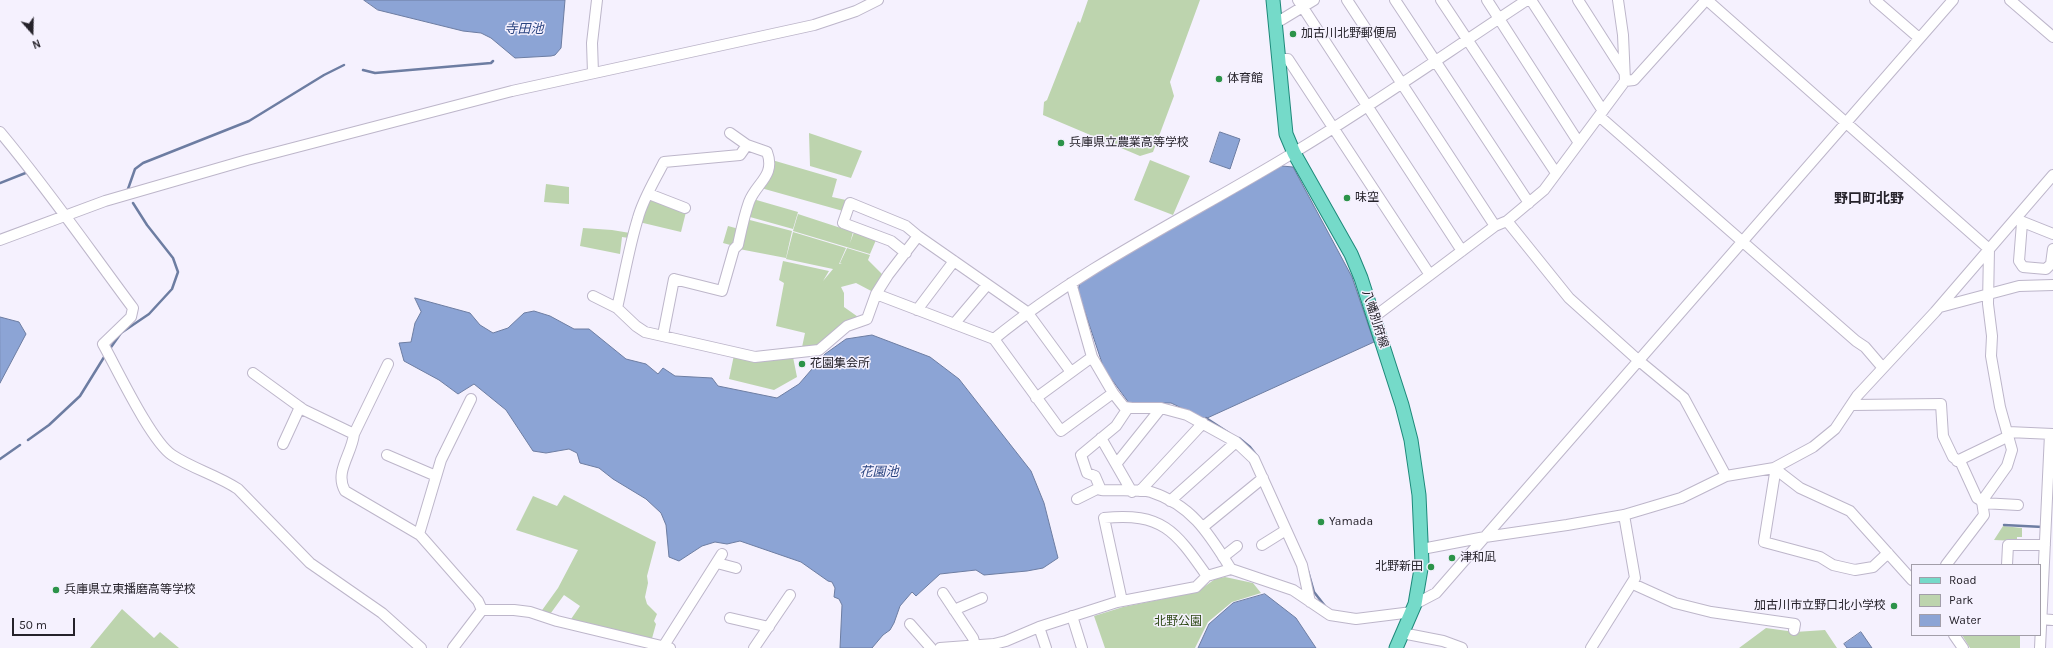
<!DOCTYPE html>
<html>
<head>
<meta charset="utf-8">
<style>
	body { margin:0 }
	#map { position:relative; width:2053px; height:648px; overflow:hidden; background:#f5f1fe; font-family:Karla,sans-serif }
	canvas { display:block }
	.legend { position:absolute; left:1911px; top:564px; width:130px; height:72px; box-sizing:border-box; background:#f5f1fe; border:1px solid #a29ea9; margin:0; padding:5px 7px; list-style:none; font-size:12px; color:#25222a }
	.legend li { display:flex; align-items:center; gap:8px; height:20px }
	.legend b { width:20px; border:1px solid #a29ea9 }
	.north { position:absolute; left:12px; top:12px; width:40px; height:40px; -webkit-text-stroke:3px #f5f1fe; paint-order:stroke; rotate:160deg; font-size:11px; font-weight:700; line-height:16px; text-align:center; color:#25222a }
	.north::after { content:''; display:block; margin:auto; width:14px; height:18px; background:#25222a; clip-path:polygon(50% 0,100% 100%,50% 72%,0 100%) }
	.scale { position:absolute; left:12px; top:618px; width:63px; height:18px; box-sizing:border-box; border:2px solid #25222a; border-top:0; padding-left:5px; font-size:12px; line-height:14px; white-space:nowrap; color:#25222a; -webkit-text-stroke:3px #f5f1fe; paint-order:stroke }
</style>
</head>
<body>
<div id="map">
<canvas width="2053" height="648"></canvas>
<ul class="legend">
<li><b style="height:5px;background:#75dac9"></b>Road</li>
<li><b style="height:11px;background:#bdd4ae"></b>Park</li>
<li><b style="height:11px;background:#8ca4d5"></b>Water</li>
</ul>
<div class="north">N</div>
<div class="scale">50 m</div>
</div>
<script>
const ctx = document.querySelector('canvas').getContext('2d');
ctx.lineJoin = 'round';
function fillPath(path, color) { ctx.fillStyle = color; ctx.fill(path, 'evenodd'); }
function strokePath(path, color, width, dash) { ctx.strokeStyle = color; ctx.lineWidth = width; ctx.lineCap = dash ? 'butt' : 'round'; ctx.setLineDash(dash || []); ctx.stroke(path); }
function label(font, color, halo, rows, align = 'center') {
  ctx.font = font + ' Karla,"Noto Sans JP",sans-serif'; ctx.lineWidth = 3; ctx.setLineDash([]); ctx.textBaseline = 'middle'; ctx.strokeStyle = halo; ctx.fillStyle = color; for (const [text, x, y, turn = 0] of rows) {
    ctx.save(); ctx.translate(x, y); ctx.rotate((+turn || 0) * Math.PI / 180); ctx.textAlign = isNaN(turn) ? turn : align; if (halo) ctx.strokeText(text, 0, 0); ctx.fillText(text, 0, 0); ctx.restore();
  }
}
fillPath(new Path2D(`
	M1088 0H1200L1170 82 1174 96 1153 152 1140 156 1043 115 1044 102 1047 100 1078 21 1080 23Z
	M809 133 862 151 851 178 810 166Z
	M772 160 837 179 832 197 846 200 843 211 761 188Z
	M1150 160 1190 176 1173 215 1134 200Z
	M546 184 569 187V204L544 202Z
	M648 198 686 212 681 232 639 222Z
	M753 199 798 212 793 229 750 217 748 214Z
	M798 214 853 232 850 243 854 232 876 240 870 254 793 231Z
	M746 219 792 231 786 258 739 249Z
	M728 226 739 229 734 246 723 243Z
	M583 228 612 230 630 233 629 238 622 237 620 254 580 246Z
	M793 232 846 248 839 264 842 263H840L847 248 870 255 868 260 883 275 875 293 856 283 841 287 844 293V307L861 319 826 342 801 352 805 333 776 326 784 283 779 280 783 261 829 271 823 281 833 269 834 271 833 269 786 259Z
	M734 355 793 357 797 377 774 390 729 379Z
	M564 495 656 542 647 576 648 583 645 597 647 604 657 614 654 621 656 624 651 642 569 622 580 606 564 595 548 617 540 613 558 588 578 550 516 530 533 496 557 506Z
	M2003 526 2022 528V537H2017V541L1994 540Z
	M1225 577 1253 583 1261 593 1232 602 1208 622 1195 648H1105L1094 616 1123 607 1197 592 1215 579Z
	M122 609 154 638 160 632 179 648H90Z
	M1766 628 1795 632 1825 630 1837 648H1739Z
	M1962 635H2020V648H1970Z`), '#bdd4ae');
const water = new Path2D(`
	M364 0H565L561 48 555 55 551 56 515 58 491 38 481 33 463 31 378 10Z
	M1220 132 1240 139 1230 169 1210 162Z
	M1282 166 1293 167 1352 277 1374 342 1205 419 1171 403H1129L1104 369 1078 291 1080 282Z
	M415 298 470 313 480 325 493 333 508 328 524 313 534 311 550 316 574 329H589L626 359 646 364 658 374 663 368 675 376 712 378 718 386 777 398 799 384 825 354 846 339 872 335 930 357 959 379 1031 471 1044 503 1058 558 1043 568 1027 571 984 575 976 570 940 574 916 596 912 592 900 606 894 623 890 630 883 635 872 648H840L842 605 839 599 834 597 835 588 832 582 828 581 801 562 740 541 727 544 715 542 702 546 679 561 669 557 666 525 661 513 646 499 613 479 599 468 580 463 577 453 569 449 546 453 533 451 506 410 474 384 458 394 439 380 404 361 399 343 411 342 415 323 421 312Z
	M0 317 19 322 26 334 0 383Z
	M1265 594 1296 618 1316 648H1198L1209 624 1233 603Z
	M1861 632 1872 648H1847L1844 644Z`);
fillPath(water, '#8ca4d5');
strokePath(water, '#6d7da2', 1);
strokePath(new Path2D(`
	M363 70 375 73 491 63 493 61
	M0 183 28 172
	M128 189 135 169 143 163 249 121 324 75 344 65
	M109 350 121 333 149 314 172 289 178 272 173 258 147 225 133 203
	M1206 418 1229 433
	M1239 438 1250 447 1258 457
	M28 440 49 425 80 396 106 354
	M0 459 20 445
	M2004 525 2043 527
	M1308 571 1314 592 1325 606`), '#6d7da2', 2.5);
const minor = new Path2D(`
	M1298 0 1462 251
	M1347 0 1495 226
	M1395 0 1529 203
	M1441 0 1556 173
	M1487 0 1579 143
	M1531 0 1603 111
	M1578 0 1624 72
	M1707 0 1989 249 1988 304 1992 336 1991 356 2000 407 2012 450 2007 466 1982 501 1984 515 1946 565
	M1875 0 1919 38
	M2010 0 2053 37
	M1275 22 1281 20 1314 0
	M1278 59H1288L1430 275
	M593 73 592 43 597 0
	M1625 81 1634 80 1706 0
	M1599 116 1856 341 1865 347 1883 368
	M0 132C47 188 89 249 133 308L131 317 103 344C117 369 151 441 172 455 193 469 217 475 238 489L310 563 382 613 421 648
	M649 194 685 208
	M2018 220 2053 234
	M1507 221 1569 298 1638 360 1684 398 1726 476
	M2022 223 2019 261 2023 267 2046 269 2051 264 2053 249
	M0 240 105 201 247 160 512 91 814 25 856 11 878 0
	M906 253 891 241 843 223 850 203 906 226 918 236
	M1071 283 1092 357 1113 393 1124 407 1132 408H1161L1187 415 1236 442 1254 459 1302 565 1310 602
	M876 294 994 339 1061 431 1113 393
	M593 296 617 308 636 326 645 332 755 357 819 350 847 326 867 319 876 294 888 275 918 236 1027 312 1071 372
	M1940 307 2019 286 2053 285
	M617 308C624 278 629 247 638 218 643 199 655 180 664 162L740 155 747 145
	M917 310 954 261
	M1374 317 1495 226 1507 221 1544 190 1625 81 1623 35 1618 0
	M954 324 987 285
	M663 335 674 279 722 291 734 249 738 245C741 231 744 216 749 202 756 183 776 176 767 152L747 145 730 133
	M994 339C1085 265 1193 214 1293 153 1373 105 1449 51 1527 0
	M253 373 304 410 354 434C352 454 334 472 345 491L420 535 478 601 482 610
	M1036 398 1092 357
	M1852 405 1941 404 1943 436 1953 457 1961 463 1977 498 1982 501
	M1128 408 1116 426 1081 455 1087 473 1095 476 1101 490C1114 491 1140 489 1151 492 1192 505 1209 534 1231 569
	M2008 432 2053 434
	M354 434 388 364
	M1101 438 1132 492
	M283 444 300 407
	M387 455 436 476
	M1957 461 2009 436
	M1117 463 1161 408
	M1774 468 1775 473 1764 542 1820 557 1833 565 1855 570 1873 567 1888 553
	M1774 468 1800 488 1850 511 1912 580
	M1140 491 1203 423
	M1077 499 1097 489 1101 490
	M1170 501 1236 442
	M1982 503 2018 505
	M1203 527 1263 478
	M419 534 441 460 471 399
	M1262 545 1286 530
	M1422 549 1485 537 1567 525 1624 515 1681 498 1726 476 1774 468 1813 447 1835 429 1857 396 1935 312 2053 175
	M1223 557 1237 546
	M717 563 736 568
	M2007 565 2008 545H2045
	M1633 584 1675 603 1711 612 1795 624 1794 630
	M943 593 973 638 975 645
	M1122 601 1104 518C1163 512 1176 532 1207 576
	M1415 604 1436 593 1953 0
	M482 610H514L530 612 557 621 670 648
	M954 610 982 598
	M1072 616 1082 648
	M730 618 769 627
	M2040 619 2053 620
	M910 624 931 648
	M1039 627 1046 648
	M1402 633 1443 641 1462 648
	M1954 635 1963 648
	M663 647 722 554
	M453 648 482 610
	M754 648 790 595
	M940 648 994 644 1006 641 1039 627 1117 602 1196 587 1207 576 1231 569 1293 590 1330 615 1356 619 1412 612
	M1591 648 1635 578 1624 515
	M2040 648 2050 434`);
const major = new Path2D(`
	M1273 0 1286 134 1294 153 1351 254 1361 278 1402 405 1411 440 1419 495 1422 563 1415 604 1396 648`);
strokePath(minor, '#bdb6ca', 12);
strokePath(major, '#1d897a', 15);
strokePath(minor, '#fff', 10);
strokePath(major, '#75dac9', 13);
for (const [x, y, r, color] of [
	[1293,34,4,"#2c9349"],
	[1219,79,4,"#2c9349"],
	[1061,143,4,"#2c9349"],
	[1347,198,4,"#2c9349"],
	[802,364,4,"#2c9349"],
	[1321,522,4,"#2c9349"],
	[1452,558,4,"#2c9349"],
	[1431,567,4,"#2c9349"],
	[56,590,4,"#2c9349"],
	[1894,606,4,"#2c9349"]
]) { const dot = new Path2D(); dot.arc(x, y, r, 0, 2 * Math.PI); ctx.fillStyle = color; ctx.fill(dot); strokePath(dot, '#f5f1fe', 1.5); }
label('12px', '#25222a', '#f5f1fe', [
	["加古川北野郵便局",1301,34],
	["体育館",1227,79],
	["兵庫県立農業高等学校",1069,143],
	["味空",1355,198],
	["花園集会所",810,364],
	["Yamada",1329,522],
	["津和凪",1460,558],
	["北野新田",1423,567,"right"],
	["兵庫県立東播磨高等学校",64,590],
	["加古川市立野口北小学校",1886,606,"right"]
], 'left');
label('12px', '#25222a', '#f5f1fe', [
	["八幡別府線",1375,319,72]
]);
label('12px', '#2c4813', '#f5f1fe', [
	["北野公園",1178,622]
]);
label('italic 13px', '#2a4480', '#f5f1fe', [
	["寺田池",524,29],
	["花園池",879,472]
]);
label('bold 14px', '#25222a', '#f5f1fe', [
	["野口町北野",1869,199]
]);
</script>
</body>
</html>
